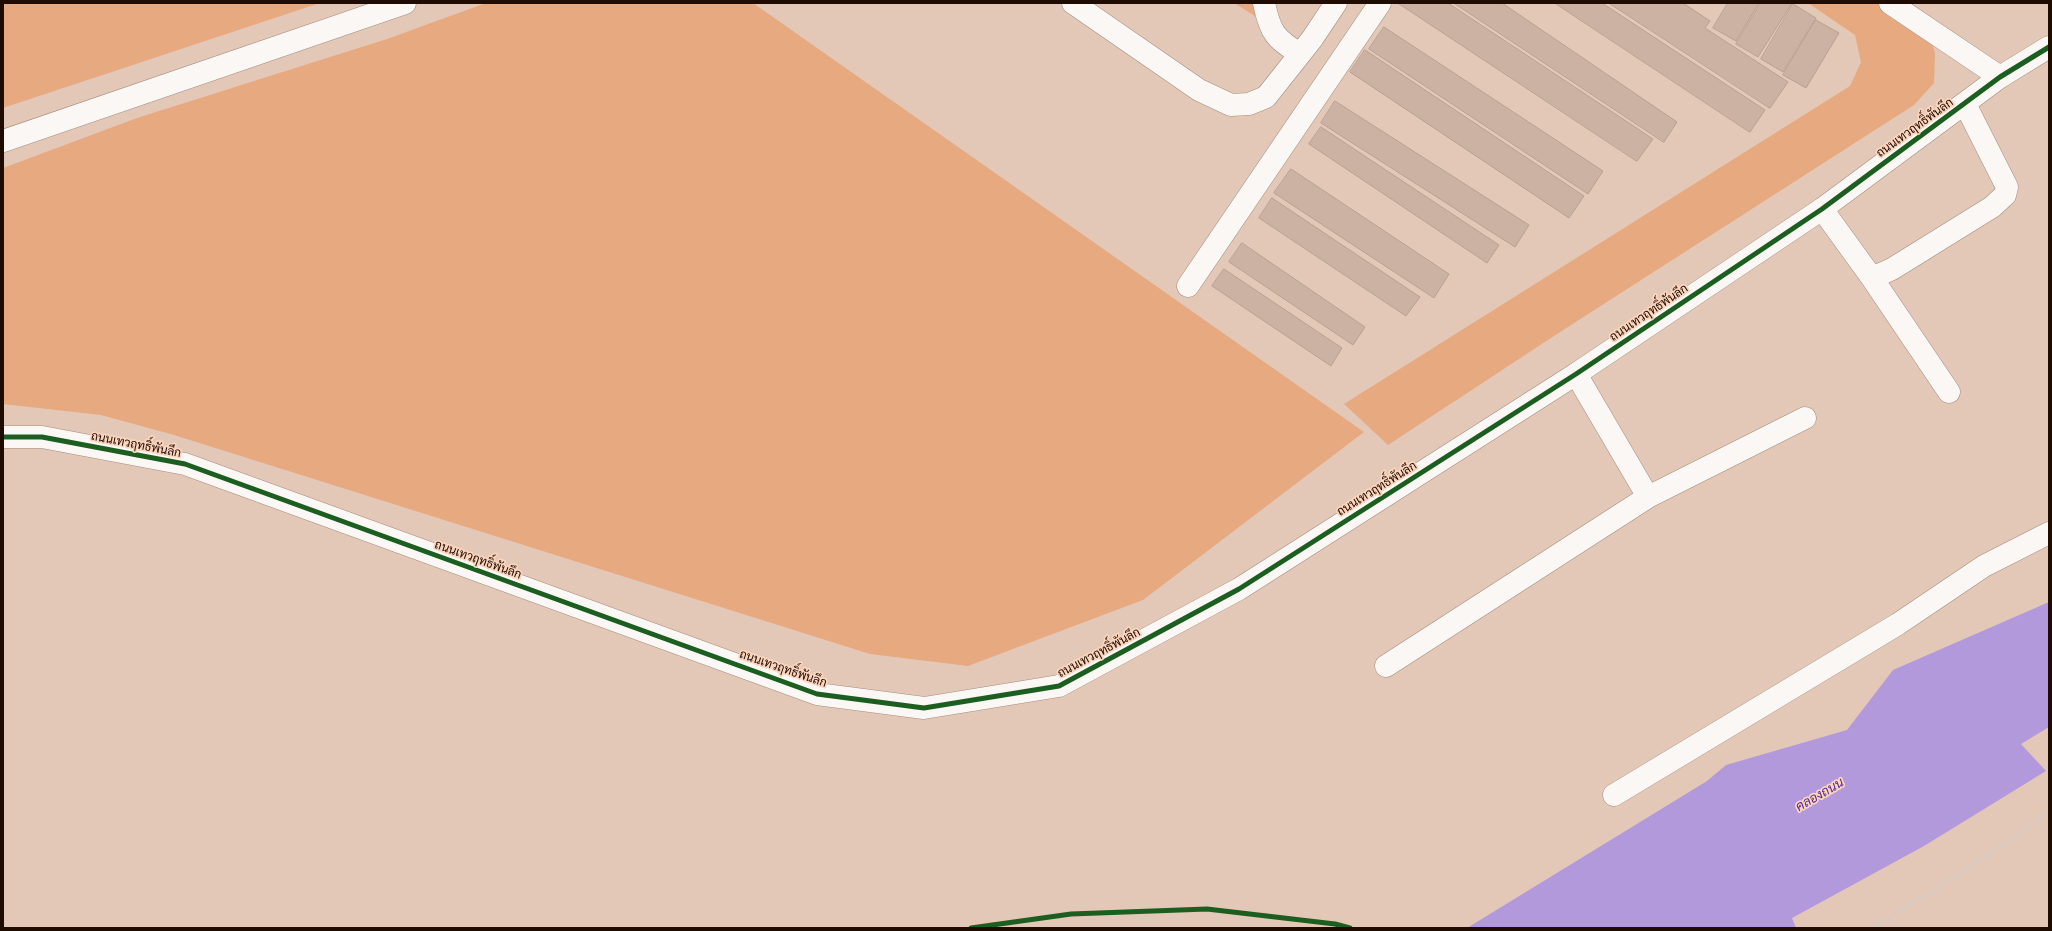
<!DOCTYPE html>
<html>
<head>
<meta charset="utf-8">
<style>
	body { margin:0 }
	#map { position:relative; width:2052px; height:931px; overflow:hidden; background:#e4c8b7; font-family:Manrope,sans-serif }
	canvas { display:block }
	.frame { position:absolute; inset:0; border:4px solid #200b00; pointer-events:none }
</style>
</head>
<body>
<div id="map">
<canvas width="2052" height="931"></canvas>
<div class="frame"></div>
</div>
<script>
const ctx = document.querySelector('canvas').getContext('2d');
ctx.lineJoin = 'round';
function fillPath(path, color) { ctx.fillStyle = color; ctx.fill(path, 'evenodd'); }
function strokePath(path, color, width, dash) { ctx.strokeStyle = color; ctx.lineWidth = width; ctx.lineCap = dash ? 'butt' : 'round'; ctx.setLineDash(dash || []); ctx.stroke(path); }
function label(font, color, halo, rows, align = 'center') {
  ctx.font = font + ' Manrope,Sarabun,sans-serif'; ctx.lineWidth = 3.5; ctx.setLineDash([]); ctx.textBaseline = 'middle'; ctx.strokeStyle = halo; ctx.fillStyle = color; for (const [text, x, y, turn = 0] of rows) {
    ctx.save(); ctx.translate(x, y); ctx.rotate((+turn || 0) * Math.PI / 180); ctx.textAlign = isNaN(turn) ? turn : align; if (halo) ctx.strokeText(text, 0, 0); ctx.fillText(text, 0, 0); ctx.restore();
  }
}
fillPath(new Path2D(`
	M3 3H320L3 108Z
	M486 3H753L1364 432 1143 600 968 666 870 654 174 435 101 415 3 404V168L137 118 387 39Z
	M1234 3H1268L1276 29Z
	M1808 3H1889L1928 28 1935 53 1934 83 1914 105 1557 334 1388 445 1344 404 1850 86 1861 62 1855 35Z`), '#e7a97f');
fillPath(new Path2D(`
	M2049 602V727L2021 744 2046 771 1924 846 1792 918 1796 928H1467L1707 781 1726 765 1847 730 1893 670Z`), '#b299dc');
const building = new Path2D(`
	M1398 3H1448L1653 139 1637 161Z
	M1454 3H1502L1677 122 1664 142Z
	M1555 3H1602L1765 110 1750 132Z
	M1609 3H1683L1710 21 1705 28 1788 82 1770 108Z
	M1728 3H1759L1736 41 1713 28Z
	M1761 3H1792L1758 57 1736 44Z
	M1793 4 1816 18 1783 72 1761 59Z
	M1816 20 1839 33 1806 88 1783 75Z
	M1384 27 1603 171 1588 194 1369 49Z
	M1365 50 1584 196 1569 218 1350 72Z
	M1335 101 1529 225 1515 247 1321 123Z
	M1321 127 1499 245 1487 263 1309 144Z
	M1291 169 1449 274 1434 298 1274 193Z
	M1272 198 1420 297 1406 316 1259 218Z
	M1242 243 1365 327 1353 345 1229 262Z
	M1224 269 1342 348 1331 366 1212 286Z`);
fillPath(building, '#cbb2a3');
strokePath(building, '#b8a092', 1);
const lane = new Path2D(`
	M1073 3 1199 90 1231 105 1249 104 1266 97 1312 39 1336 3
	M1264 3C1270 32 1275 39 1300 54
	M1890 3 2000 77
	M3 141 405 3
	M1822 209 1872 278 1892 269 1992 207 2005 195 2007 187 1965 104
	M1872 278 1949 392
	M1188 286 1380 3
	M1576 374 1648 497
	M1386 666 1648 497 1805 418`);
const street = new Path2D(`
	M3 437H42L185 464 817 694 924 708 1059 686 1239 589 1576 374 1822 209 2000 77 2049 47
	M1614 795 1898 624 1984 566 2049 533`);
strokePath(lane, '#a38c7d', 23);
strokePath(street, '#a38c7d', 23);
strokePath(new Path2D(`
	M1872 928 1946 883 2049 813`), '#d4cbc6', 2.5, [4, 2]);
strokePath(lane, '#fbf7f4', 22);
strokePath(street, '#fbf7f4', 22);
strokePath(new Path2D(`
	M3 437H42L185 464 817 694 924 708 1059 686 1239 589 1576 374 1822 209 2000 77 2049 47
	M971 928 1071 914 1207 909 1335 924 1350 928`), '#1b5e20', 5);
label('12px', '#200b00', '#fbd4bd', [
	["ถนนเทวฤทธิ์พันลึก",1915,128,-36],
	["ถนนเทวฤทธิ์พันลึก",1649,313,-34],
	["ถนนเทวฤทธิ์พันลึก",136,445,11],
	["ถนนเทวฤทธิ์พันลึก",1377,489,-32],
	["ถนนเทวฤทธิ์พันลึก",478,560,20],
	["ถนนเทวฤทธิ์พันลึก",1099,653,-28],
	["ถนนเทวฤทธิ์พันลึก",783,669,19]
]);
label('italic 13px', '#5329a0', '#fbd4bd', [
	["คลองถนน",1820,795,-30]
]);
</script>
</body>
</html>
